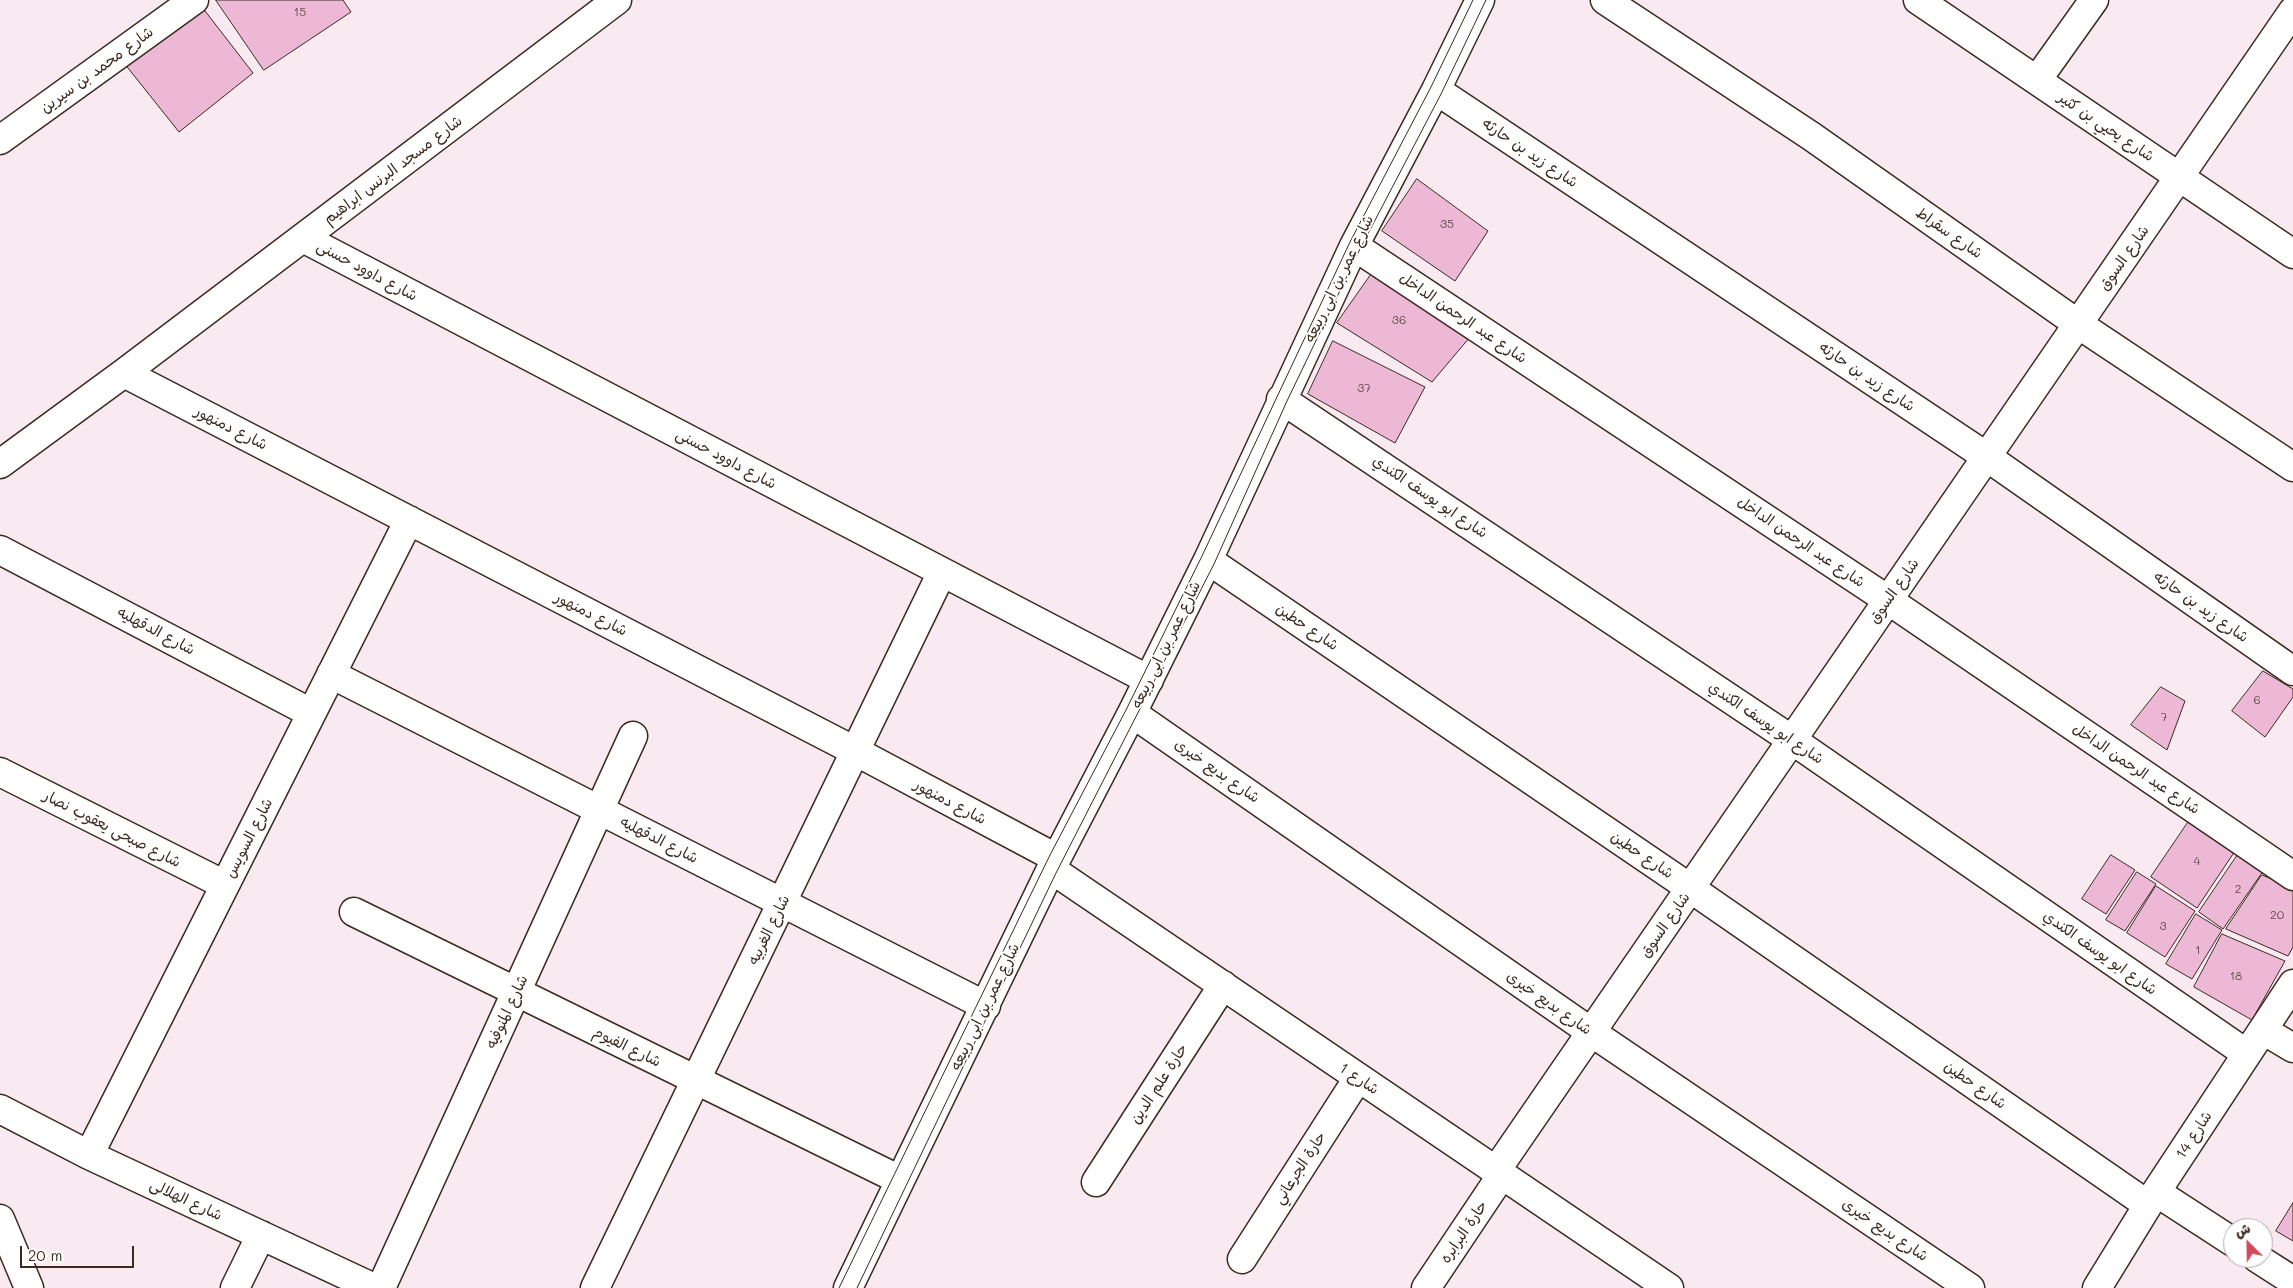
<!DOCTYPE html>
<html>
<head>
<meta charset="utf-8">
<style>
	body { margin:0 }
	#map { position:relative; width:2293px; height:1288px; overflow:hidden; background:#f9eaf2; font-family:Mali,"Playpen Sans Arabic",sans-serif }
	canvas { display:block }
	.north { position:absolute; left:2223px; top:1218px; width:50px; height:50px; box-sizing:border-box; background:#fff; border:1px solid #b1aaa5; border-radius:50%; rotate:337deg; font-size:14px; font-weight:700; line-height:20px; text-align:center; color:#3b2a1e }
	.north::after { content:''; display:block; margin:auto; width:18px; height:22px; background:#d1495b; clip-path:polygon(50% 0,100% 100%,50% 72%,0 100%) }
	.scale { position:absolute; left:20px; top:1246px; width:114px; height:22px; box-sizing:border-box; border:2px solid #3b2a1e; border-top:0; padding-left:6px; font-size:15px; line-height:18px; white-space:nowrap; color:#3b2a1e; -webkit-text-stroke:4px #fff; paint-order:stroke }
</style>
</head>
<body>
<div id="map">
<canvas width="2293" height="1288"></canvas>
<div class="north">ش</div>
<div class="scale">20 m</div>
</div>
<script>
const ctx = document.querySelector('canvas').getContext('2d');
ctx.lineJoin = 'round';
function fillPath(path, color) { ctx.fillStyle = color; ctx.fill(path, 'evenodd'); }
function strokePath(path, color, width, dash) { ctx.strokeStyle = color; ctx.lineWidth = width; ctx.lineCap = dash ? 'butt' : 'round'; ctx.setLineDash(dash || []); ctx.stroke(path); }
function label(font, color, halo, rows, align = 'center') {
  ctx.font = font + ' Mali,"Playpen Sans Arabic",sans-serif'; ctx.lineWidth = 4; ctx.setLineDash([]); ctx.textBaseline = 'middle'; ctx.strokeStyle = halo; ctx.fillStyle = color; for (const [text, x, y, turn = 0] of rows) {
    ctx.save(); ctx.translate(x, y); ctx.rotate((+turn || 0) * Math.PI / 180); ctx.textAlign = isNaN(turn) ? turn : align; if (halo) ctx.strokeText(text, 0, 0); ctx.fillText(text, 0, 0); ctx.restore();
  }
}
const building = new Path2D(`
	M216 0H343L351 12 264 70Z
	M202 7 253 73 179 132 124 63Z
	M1417 179 1488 231 1455 281 1382 231Z
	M1375 269 1470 337 1432 382 1337 323Z
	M1333 341 1425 387 1395 443 1308 394Z
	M2263 671 2293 689V697L2265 737 2232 711Z
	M2161 687 2185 701 2167 750 2131 725Z
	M2189 821 2235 851 2197 908 2151 877Z
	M2241 850 2266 867 2223 929 2199 912Z
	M2111 855 2135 870 2106 914 2082 899Z
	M2137 872 2156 884 2125 931 2106 920Z
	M2262 875 2293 888V947L2288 956 2226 929Z
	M2156 886 2195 911 2165 957 2127 933Z
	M2196 914 2222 930 2192 979 2166 964Z
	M2222 934 2285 961 2252 1020 2194 987Z
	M2293 1203V1241L2276 1231Z`);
fillPath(building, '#ecb8d5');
strokePath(building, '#3b2a1e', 1);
const minor = new Path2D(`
	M1605 0 1811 136 2078 324 2293 467
	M1918 0 2293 254
	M2037 80 2094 0
	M1436 90 1987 457 2293 671
	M0 140 194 0
	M303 238 1149 680
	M1354 246 1888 600 2293 876
	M124 373 855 751 1056 858
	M1281 399 1792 740 2247 1054
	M0 464 124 373 617 0
	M0 550 311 713
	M1208 560 1690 888 2148 1205
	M331 674 986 1006
	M1132 713 1591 1032 1970 1288
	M0 772 225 885
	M1051 869 1669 1288
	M354 912 900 1180
	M2263 1030 2293 1048
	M0 1109 89 1155 374 1288
	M89 1155 409 520
	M1495 1172 2293 11
	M1096 1182 1223 985
	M2156 1192 2233 1242
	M2257 1258 2293 1281
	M1242 1259 1358 1078
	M235 1288 261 1235
	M381 1288 633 736
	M595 1288 942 572
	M848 1288 1051 869 1132 713 1208 560 1354 246 1436 90 1480 0
	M1426 1288 1501 1176
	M2097 1288 2156 1192 2293 984`);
const secondary = new Path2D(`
	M0 1219 29 1288`);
strokePath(minor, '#3b2a1e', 31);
strokePath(secondary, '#3b2a1e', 31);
strokePath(minor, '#fff', 28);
strokePath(secondary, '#fff', 28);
strokePath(new Path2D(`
	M839 1288 1050 855 1126 710 1202 556 1350 242 1431 87 1473 0
	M857 1288 1056 873 1214 564 1287 401 1360 249 1441 94 1486 0`), '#3b2a1e', 1);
label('12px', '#674e4c', null, [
	["15",300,12],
	["35",1447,224],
	["36",1399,320],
	["37",1364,388],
	["6",2257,700],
	["7",2164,717],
	["4",2197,861],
	["2",2238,889],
	["20",2277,915],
	["3",2163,926],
	["1",2198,950],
	["18",2236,976]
]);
label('15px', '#3b2a1e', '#fff', [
	["شارع محمد بن سيرين",97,70,-36],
	["شارع يحيي بن كثير",2106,127,34],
	["شارع زيد بن حارثه",1530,153,34],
	["شارع مسجد البرنس ابراهيم",393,170,-37],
	["شارع سقراط",1949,233,35],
	["شارع السوق",2124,258,-55],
	["شارع داوود حسنى",367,271,28],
	["شارع عمر بن ابى ربيعه",1339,279,-64],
	["شارع عبد الرحمن الداخل",1463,318,34],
	["شارع زيد بن حارثه",1867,377,34],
	["شارع دمنهور",231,428,27],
	["شارع داوود حسنى",726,459,28],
	["شارع ابو يوسف الكندي",1430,497,34],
	["شارع عبد الرحمن الداخل",1801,542,34],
	["شارع السوق",1894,591,-55],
	["شارع زيد بن حارثه",2201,607,35],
	["شارع دمنهور",591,614,27],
	["شارع حطين",1307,627,34],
	["شارع الدقهليه",156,631,28],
	["شارع عمر بن ابى ربيعه",1166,645,-64],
	["شارع ابو يوسف الكندي",1766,723,34],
	["شارع عبد الرحمن الداخل",2136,769,34],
	["شارع بديع خيرى",1217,771,35],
	["شارع دمنهور",950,802,28],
	["شارع صبحى يعقوب نصار",112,829,27],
	["شارع السويس",249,838,-63],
	["شارع الدقهليه",659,840,27],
	["شارع حطين",1642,855,34],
	["شارع السوق",1665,925,-55],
	["شارع الغربيه",769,930,-64],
	["شارع ابو يوسف الكندي",2100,953,35],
	["شارع بديع خيرى",1549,1003,35],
	["شارع عمر بن ابى ربيعه",985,1007,-64],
	["شارع المنوفيه",507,1012,-65],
	["شارع الفيوم",627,1047,26],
	["شارع 1",1359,1079,34],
	["حارة علم الدين",1159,1084,-57],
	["شارع حطين",1975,1085,35],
	["شارع 14",2194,1135,-57],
	["حارة الجرعاني",1300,1168,-57],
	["شارع الهلالى",186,1200,25],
	["شارع بديع خيرى",1885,1230,34],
	["حارة البرابره",1464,1232,-56]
]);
</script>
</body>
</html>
